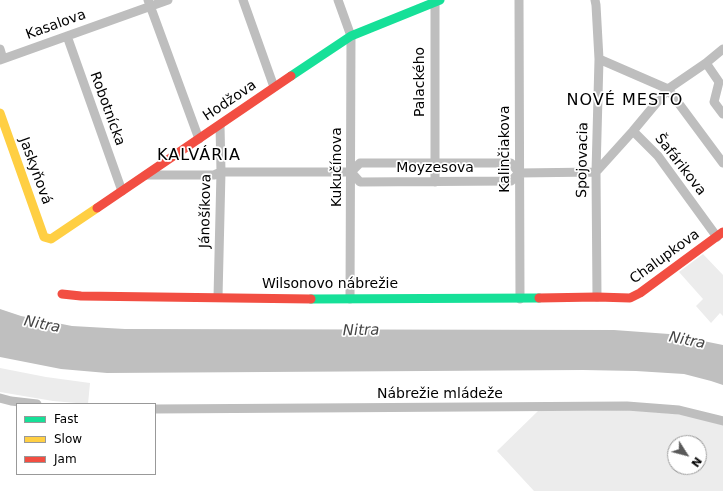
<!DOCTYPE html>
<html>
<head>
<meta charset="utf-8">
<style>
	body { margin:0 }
	#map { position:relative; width:723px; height:491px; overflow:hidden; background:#fff; font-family:"DejaVu Sans",sans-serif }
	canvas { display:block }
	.legend { position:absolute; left:16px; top:403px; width:140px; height:72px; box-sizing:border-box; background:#fff; border:1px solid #999; margin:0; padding:5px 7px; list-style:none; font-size:12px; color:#000 }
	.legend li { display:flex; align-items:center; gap:8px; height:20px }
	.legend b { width:20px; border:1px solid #999 }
	.north { position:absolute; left:667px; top:435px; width:40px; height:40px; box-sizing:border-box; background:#fff; border:1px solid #999; border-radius:50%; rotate:126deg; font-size:11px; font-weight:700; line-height:16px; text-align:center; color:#000 }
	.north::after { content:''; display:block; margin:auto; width:14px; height:18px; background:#595959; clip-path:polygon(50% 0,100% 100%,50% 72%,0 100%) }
</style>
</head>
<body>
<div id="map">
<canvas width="723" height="491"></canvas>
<ul class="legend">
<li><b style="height:5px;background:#16e098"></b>Fast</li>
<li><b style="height:5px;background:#ffcf43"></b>Slow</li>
<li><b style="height:5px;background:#f24e42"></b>Jam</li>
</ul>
<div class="north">N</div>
</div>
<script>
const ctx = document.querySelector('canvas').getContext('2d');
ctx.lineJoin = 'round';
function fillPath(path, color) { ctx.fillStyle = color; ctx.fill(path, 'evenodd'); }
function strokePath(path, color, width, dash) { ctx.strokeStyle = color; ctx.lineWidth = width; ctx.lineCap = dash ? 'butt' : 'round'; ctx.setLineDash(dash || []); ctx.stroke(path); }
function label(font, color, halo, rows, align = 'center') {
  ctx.font = font + ' "DejaVu Sans",sans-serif'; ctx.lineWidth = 3.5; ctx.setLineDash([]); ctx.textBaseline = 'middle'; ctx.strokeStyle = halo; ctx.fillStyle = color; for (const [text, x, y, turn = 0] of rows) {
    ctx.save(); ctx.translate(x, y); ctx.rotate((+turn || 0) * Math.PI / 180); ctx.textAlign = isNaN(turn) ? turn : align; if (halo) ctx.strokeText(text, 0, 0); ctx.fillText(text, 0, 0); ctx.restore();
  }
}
fillPath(new Path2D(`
	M703 254 723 275V316L720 313 711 323 696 306 703 299 679 272Z
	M0 368 46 377 90 383 88 404 53 401 0 392Z
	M629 410 686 415 723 425V491H534L497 451 538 411ZM675 443H699V467H675Z`), '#ececec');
fillPath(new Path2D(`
	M0 309 21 316 72 326 125 329 614 330 669 334 723 345V385L711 381 684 374 636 371 583 370 107 373 61 369 0 357Z`), '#bfbfbf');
strokePath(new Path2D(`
	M148 0 199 139
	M243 0 274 87
	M338 0 351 36 350 299
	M519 0 520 299
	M595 0 596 5 599 59 596 172 597 297
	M435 2V182
	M67 36 122 191
	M0 49 3 59
	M599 59 668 89 723 163
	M0 60 168 0
	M706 63 719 82 714 102 723 114
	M633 131 658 156 717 237
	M596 172 633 131 668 89 706 63 723 49
	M519 173 511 163H360L351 172 360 182 511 181 519 173 596 172
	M146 175H214L221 172H351
	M218 297 221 172 220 125
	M0 398 11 401 37 404
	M155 409 627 406 679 410 723 421`), '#bebebe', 9);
strokePath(new Path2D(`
	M291 76 351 36 440 0
	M311 299 539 298`), '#16e098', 9);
strokePath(new Path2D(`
	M0 113 44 237 51 239 97 208`), '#ffcf43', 9);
strokePath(new Path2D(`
	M97 208 291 76
	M62 294 81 296 311 299
	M539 298 597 297 630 298 640 293 723 232`), '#f24e42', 9);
label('14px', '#000', '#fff', [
	["Kasalova",56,25,-20],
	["Palackého",420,82,-90],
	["Hodžova",230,101,-34],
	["Robotnícka",107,109,70],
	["Kalinčiakova",505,149,-90],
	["Spojovacia",583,160,-89],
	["Šafárikova",680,165,52],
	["Kukučínova",337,167,-90],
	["Moyzesova",435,168],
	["Jaskyňová",35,171,70],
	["Jánošíkova",206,211,-89],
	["Chalupkova",665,257,-36],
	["Wilsonovo nábrežie",330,284],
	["Nábrežie mládeže",440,394]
]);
label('italic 15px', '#444', '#fff', [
	["Nitra",42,325,11],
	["Nitra",361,331,-1],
	["Nitra",687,341,11]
]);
ctx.letterSpacing = '1px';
label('16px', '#000', '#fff', [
	["NOVÉ MESTO",625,101],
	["KALVÁRIA",199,156]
]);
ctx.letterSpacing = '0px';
</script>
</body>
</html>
